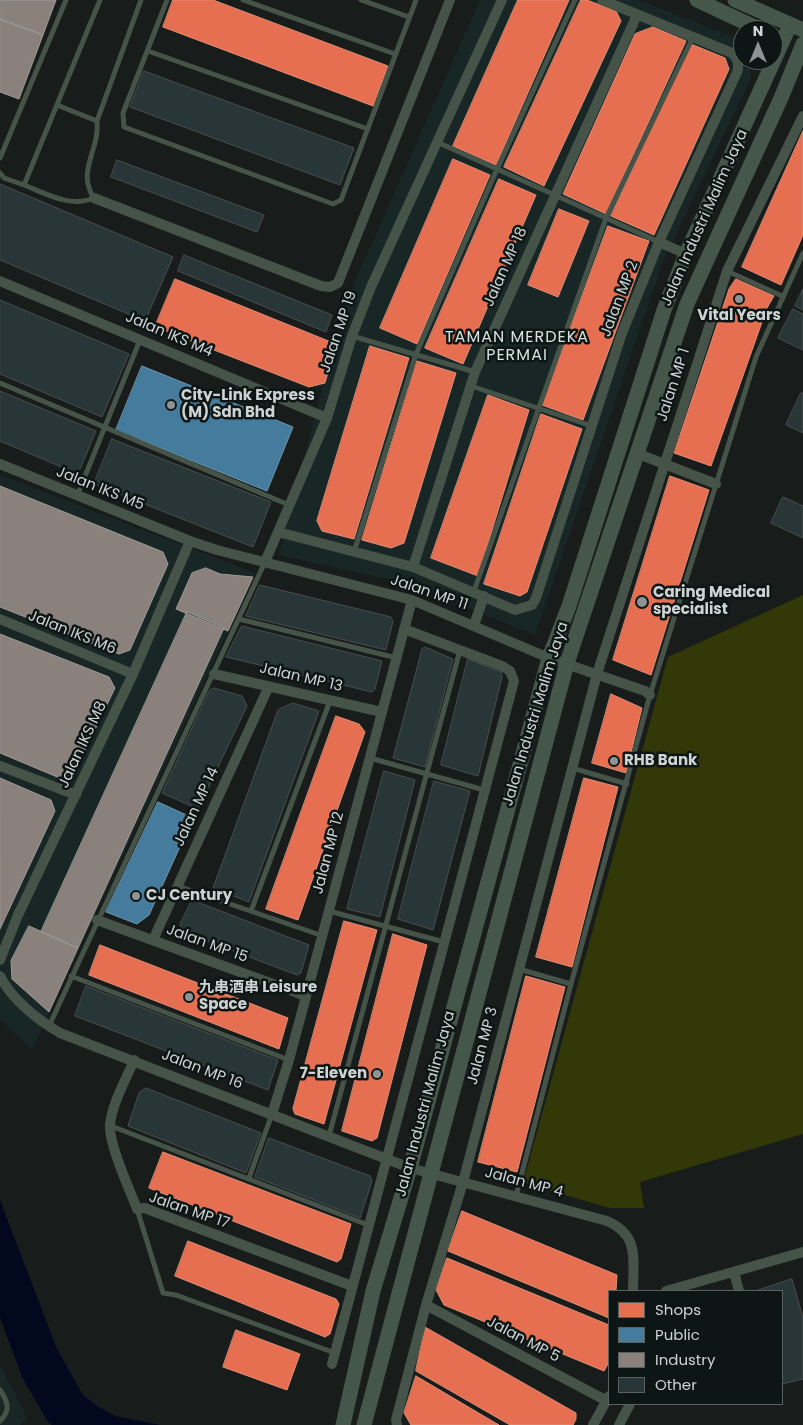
<!DOCTYPE html>
<html>
<head>
<meta charset="utf-8">
<style>
	body { margin:0 }
	#map { position:relative; width:803px; height:1425px; overflow:hidden; background:#181d1c; font-family:Poppins,sans-serif }
	canvas { display:block }
	.legend { position:absolute; left:608px; top:1290px; width:175px; height:115px; box-sizing:border-box; background:#0d1614; border:1px solid #5a6260; margin:0; padding:6px 9px; list-style:none; font-size:15px; color:#ced4d3 }
	.legend li { display:flex; align-items:center; gap:10px; height:25px }
	.legend b { width:25px; border:1px solid #5a6260 }
	.north { position:absolute; left:733px; top:20px; width:50px; height:50px; box-sizing:border-box; background:#0d1614; border:1px solid #5a6260; border-radius:50%; rotate:0deg; font-size:14px; font-weight:700; line-height:20px; text-align:center; color:#ced4d3 }
	.north::after { content:''; display:block; margin:auto; width:18px; height:22px; background:#8e9493; clip-path:polygon(50% 0,100% 100%,50% 72%,0 100%) }
</style>
</head>
<body>
<div id="map">
<canvas width="803" height="1425"></canvas>
<ul class="legend">
<li><b style="height:14px;background:#e76f51"></b>Shops</li>
<li><b style="height:14px;background:#457b9d"></b>Public</li>
<li><b style="height:14px;background:#8a817c"></b>Industry</li>
<li><b style="height:14px;background:#293637"></b>Other</li>
</ul>
<div class="north">N</div>
</div>
<script>
const ctx = document.querySelector('canvas').getContext('2d');
ctx.lineJoin = 'round';
function fillPath(path, color) { ctx.fillStyle = color; ctx.fill(path, 'evenodd'); }
function strokePath(path, color, width, dash) { ctx.strokeStyle = color; ctx.lineWidth = width; ctx.lineCap = dash ? 'butt' : 'round'; ctx.setLineDash(dash || []); ctx.stroke(path); }
function label(font, color, halo, rows, align = 'center') {
  ctx.font = font + ' Poppins,"Noto Sans SC",sans-serif'; ctx.lineWidth = 5; ctx.setLineDash([]); ctx.textBaseline = 'middle'; ctx.strokeStyle = halo; ctx.fillStyle = color; for (const [text, x, y, turn = 0] of rows) {
    ctx.save(); ctx.translate(x, y); ctx.rotate((+turn || 0) * Math.PI / 180); ctx.textAlign = isNaN(turn) ? turn : align; if (halo) ctx.strokeText(text, 0, 0); ctx.fillText(text, 0, 0); ctx.restore();
  }
}
fillPath(new Path2D(`
	M480 0H639L741 40 743 60H750V81L664 259 535 635 409 584 279 555 342 311Z
	M0 475 255 573 32 1050 0 1019Z
	M0 1366 27 1417 20 1425H0Z`), '#182725');
fillPath(new Path2D(`
	M803 595V1134L640 1182 644 1208H610L523 1183 668 657Z`), '#323807');
fillPath(new Path2D(`
	M0 1200 57 1349 83 1395 97 1406 115 1416 160 1425H52L48 1422 23 1379 0 1318Z`), '#02091f');
const shops = new Path2D(`
	M173 0H213L388 66 373 106 163 27Z
	M518 0H569L496 165 453 146Z
	M581 0H587L616 11 621 21 544 186 504 167Z
	M653 27 686 41 606 214 563 194 635 34Z
	M691 44 725 58 729 69 654 235 611 216Z
	M803 131V235L781 285 742 267Z
	M453 159 490 175 417 344 380 328Z
	M499 179 536 195 463 364 425 348Z
	M559 209 589 221 558 297 528 285Z
	M608 226 649 241 583 420 542 405Z
	M175 279 336 344 325 383 309 387 155 327Z
	M736 279 774 296 767 308 711 466 674 453 729 289Z
	M370 346 409 358 354 539 322 531 317 521Z
	M417 361 456 373 404 543 391 548 362 540Z
	M488 395 529 410 478 576 431 558Z
	M541 414 582 429 527 592 520 596 484 584Z
	M670 476 709 490 651 675 613 660Z
	M611 694 642 708 626 773 592 763Z
	M336 716 359 724 365 732 298 920 266 909Z
	M584 778 618 787 572 967 536 957Z
	M344 921 377 930 324 1124 295 1114 293 1109Z
	M393 934 427 945 377 1138 372 1141 342 1131Z
	M100 945 288 1018 279 1049 89 975Z
	M526 976 565 987 517 1172 478 1162Z
	M163 1152 351 1224 341 1259 337 1262 149 1188Z
	M462 1211 617 1275 616 1291H609V1318L448 1251Z
	M188 1241 336 1299 339 1304 330 1334 325 1337 175 1276Z
	M447 1258 609 1325V1362L604 1371 444 1305 436 1290Z
	M425 1327 576 1413V1419L573 1425H510L416 1371Z
	M236 1330 300 1354 287 1390 223 1367Z
	M416 1376 499 1425H411L404 1413Z`);
fillPath(shops, '#e76f51');
strokePath(shops, '#e08d78', 1);
const public = new Path2D(`
	M142 366 293 427 267 491 116 430Z
	M158 802 193 818 149 915 137 924 106 912Z`);
fillPath(public, '#457b9d');
strokePath(public, '#6e96ad', 1);
const industry = new Path2D(`
	M0 0H56L43 35 0 19Z
	M0 19 43 35 19 99 0 92Z
	M0 486 163 552 168 564 130 650 119 654 0 607Z
	M206 568 220 574 253 577 228 631 176 609 192 573Z
	M187 612 224 628 78 948 41 932Z
	M0 634 109 677 115 688 74 773 62 779 0 753Z
	M0 778 51 800 55 811 0 929Z
	M29 926 78 948 49 1012 12 979 11 961Z`);
fillPath(industry, '#8a817c');
strokePath(industry, '#9e9a96', 1);
const building = new Path2D(`
	M144 71 354 148 340 185 130 107Z
	M117 160 264 215 257 232 111 177Z
	M0 184 173 257 145 321 0 260Z
	M184 255 332 315 326 332 178 271Z
	M803 289V310L795 306Z
	M0 300 129 354 102 417 0 374Z
	M793 309 803 314V350L778 338Z
	M0 391 96 431 78 474 0 441Z
	M801 393H803V433L786 425Z
	M112 439 271 502 253 547 94 484Z
	M783 497 803 506V538L771 523Z
	M260 585 391 617 393 621 386 650 246 616Z
	M242 626 382 661 375 689 372 692 226 657Z
	M425 647 453 659 425 767 393 758 422 649Z
	M468 659 501 672 502 677 478 776 441 765Z
	M214 688 242 696 247 706 198 809 162 793 209 691Z
	M293 703 319 711 249 902 213 888 278 710Z
	M384 771 415 780 380 917 347 909Z
	M434 781 470 791 433 930 398 919Z
	M192 900 309 945 301 973 297 975 183 932 180 925Z
	M86 986 278 1060 268 1090 75 1016Z
	M146 1088 261 1133 246 1173 128 1126 139 1093Z
	M269 1138 370 1176 372 1181 360 1218 255 1177Z
	M792 1279 803 1318V1379L782 1384V1291H756Z`);
fillPath(building, '#293637');
strokePath(building, '#494d4e', 1);
strokePath(new Path2D(`
	M100 0 24 185C47 194 70 208 94 198 76 171 100 150 97 121L141 0
	M167 0 123 113 124 127 333 204 341 200 416 0
	M243 0 395 54
	M361 0 409 17
	M148 51 368 129
	M57 105 97 121
	M437 142 659 242
	M0 158 66 0
	M0 173 4 178 24 185
	M727 271 782 296
	M352 336 475 372
	M0 383 289 505
	M471 386 592 426
	M77 496 140 340
	M354 552 416 354 497 169 575 0
	M474 591 606 218 693 37
	M239 619 397 658
	M370 758 484 790
	M572 768 627 784
	M178 886 323 936
	M251 911 330 701
	M329 911 444 942
	M519 969 571 984
	M71 976 289 1060
	M49 1026 265 562
	M111 1126 368 1225
	M329 1136 460 650
	M249 1178 272 1114
	M516 1196 571 984 650 695 756 357 803 253
	M137 1209 163 1293 176 1295 335 1353
	M0 1390C8 1402 11 1410 0 1421`), '#455348', 5);
strokePath(new Path2D(`
	M94 198 321 286 330 287 338 283 450 0
	M659 242 686 254
	M0 281 327 418
	M636 453 716 484
	M0 464 190 541 217 550 412 600 549 658 645 691 650 695
	M278 532 413 567 515 610 532 605 536 598 622 333 659 242 738 70V61L732 53 602 0
	M265 562 327 418 352 336 371 287 502 0
	M413 567 475 372 637 15
	M0 619 133 674
	M474 625 484 596
	M214 674 382 712
	M0 766 76 795
	M97 920 306 996
	M153 940 269 686
	M0 960 18 915 133 674 190 541
	M0 976C11 999 38 1020 60 1033L410 1168 607 1221C640 1235 633 1260 633 1291
	M134 1060C126 1080 112 1103 110 1125 109 1145 129 1188 137 1209L145 1208 155 1212 352 1286
	M272 1114 289 1060 412 600
	M734 1272 739 1291
	M666 1291 803 1252
	M426 1305 607 1401
	M332 1364 514 681 510 671 502 666 404 629
	M397 1425 396 1420 426 1305 463 1182 597 674 727 271 803 116
	M593 1425 609 1396
	M619 1425 630 1404`), '#455348', 10);
strokePath(new Path2D(`
	M697 0 761 30
	M735 0 803 30
	M343 1425 373 1291 410 1168 549 658 569 606 664 310 686 254 790 25
	M364 1425 567 663 687 304 781 98 803 44`), '#45564a', 15);
for (const [x, y, r, color] of [
	[739,299,5,"#8e9493"],
	[171,405,5,"#8e9493"],
	[642,602,6,"#8e9493"],
	[614,761,5,"#8e9493"],
	[136,896,5,"#8e9493"],
	[189,997,5,"#8e9493"],
	[377,1074,5,"#8e9493"]
]) { const dot = new Path2D(); dot.arc(x, y, r, 0, 2 * Math.PI); ctx.fillStyle = color; ctx.fill(dot); strokePath(dot, '#0d1614', 2); }
label('15px', '#ced4d3', '#0d1614', [
	["Jalan Industri Malim Jaya",705,218,-66],
	["Jalan MP 18",506,267,-66],
	["Jalan MP 2",620,299,-69],
	["Jalan MP 19",339,332,-71],
	["Jalan IKS M4",169,335,23],
	["Jalan MP 1",674,385,-72],
	["Jalan IKS M5",100,489,22],
	["Jalan MP 11",429,593,19],
	["Jalan IKS M6",72,633,22],
	["Jalan MP 13",301,678,13],
	["Jalan Industri Malim Jaya",536,714,-73],
	["Jalan IKS M8",83,745,-65],
	["Jalan MP 14",197,807,-65],
	["Jalan MP 12",329,853,-75],
	["Jalan MP 15",207,944,20],
	["Jalan MP 3",483,1046,-75],
	["Jalan MP 16",202,1070,21],
	["Jalan Industri Malim Jaya",426,1104,-75],
	["Jalan MP 4",524,1183,15],
	["Jalan MP 17",189,1211,19],
	["Jalan MP 5",523,1340,28]
]);
label('bold 15px', '#ced4d3', '#0d1614', [
	["Vital Years",739,316,"center"],
	["City-Link Express",181,396],
	["(M) Sdn Bhd",181,413],
	["Caring Medical",653,593],
	["specialist",653,610],
	["RHB Bank",624,761],
	["CJ Century",146,896],
	["九串酒串 Leisure",199,988],
	["Space",199,1005],
	["7-Eleven",367,1074,"right"]
], 'left');
ctx.letterSpacing = '1px';
label('16px', '#d7e3e0', '#0d1614', [
	["TAMAN MERDEKA",517,338],
	["PERMAI",517,356]
]);
ctx.letterSpacing = '0px';
</script>
</body>
</html>
